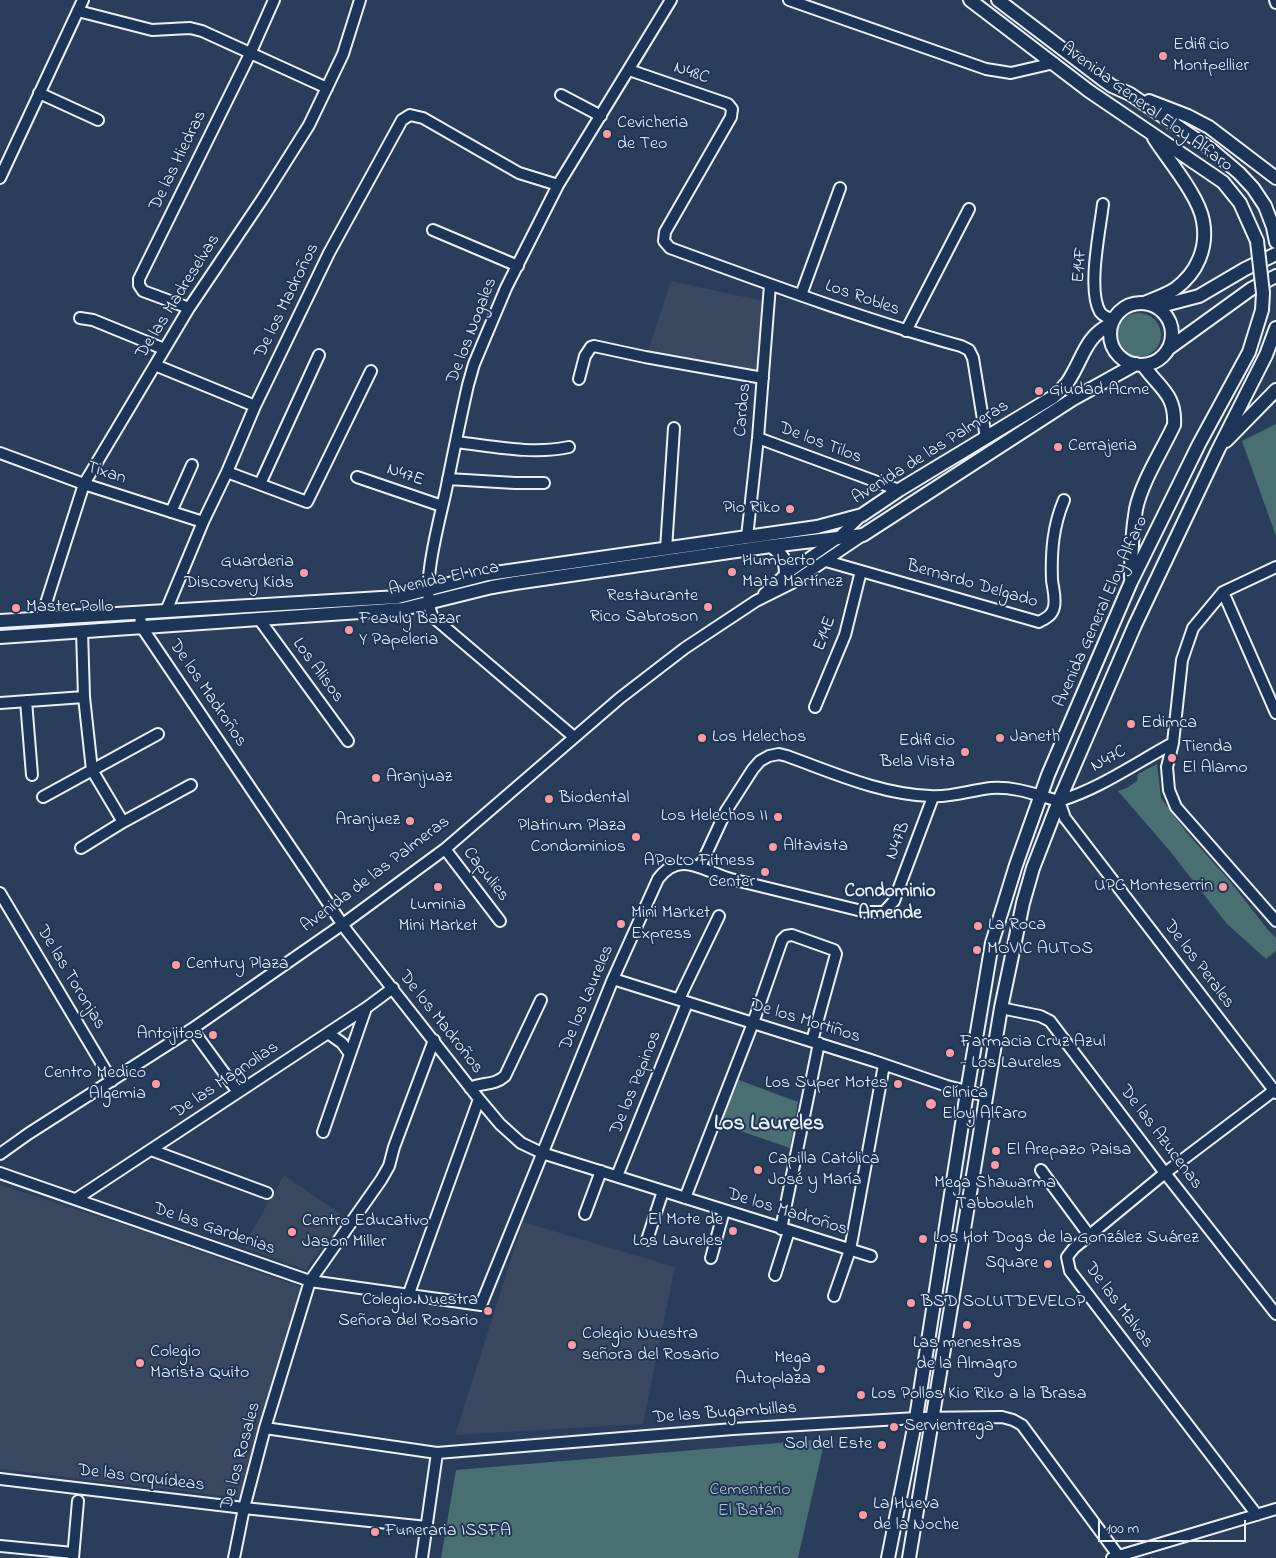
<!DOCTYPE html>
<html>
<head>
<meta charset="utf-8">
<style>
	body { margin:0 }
	#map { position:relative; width:1276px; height:1558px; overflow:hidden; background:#293e5a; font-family:"Indie Flower",sans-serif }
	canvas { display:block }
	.scale { position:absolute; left:1098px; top:1520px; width:148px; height:22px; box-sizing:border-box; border:2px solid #e8f1f8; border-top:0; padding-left:6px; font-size:15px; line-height:18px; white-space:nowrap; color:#e8f1f8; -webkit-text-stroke:4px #1d3557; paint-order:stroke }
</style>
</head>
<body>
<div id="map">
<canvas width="1276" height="1558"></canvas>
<div class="scale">100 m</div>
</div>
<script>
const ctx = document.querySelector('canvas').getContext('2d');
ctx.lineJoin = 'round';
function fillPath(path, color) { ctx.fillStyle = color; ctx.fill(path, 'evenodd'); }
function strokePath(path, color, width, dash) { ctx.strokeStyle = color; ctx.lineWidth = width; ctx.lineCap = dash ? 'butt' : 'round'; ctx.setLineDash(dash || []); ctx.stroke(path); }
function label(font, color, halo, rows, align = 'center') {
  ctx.font = font + ' "Indie Flower",sans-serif'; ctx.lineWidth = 4; ctx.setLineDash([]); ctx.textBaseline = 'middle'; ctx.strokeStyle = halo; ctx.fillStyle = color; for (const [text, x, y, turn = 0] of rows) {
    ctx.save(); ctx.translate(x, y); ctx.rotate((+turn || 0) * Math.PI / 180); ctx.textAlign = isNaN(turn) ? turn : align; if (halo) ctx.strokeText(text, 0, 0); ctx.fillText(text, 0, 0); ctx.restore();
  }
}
fillPath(new Path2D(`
	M671 281 763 301 758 370 648 351Z
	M284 1175 343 1216 306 1270 243 1247Z
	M0 1185 140 1230 303 1288 255 1439 242 1498 0 1469Z
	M523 1222 675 1267 643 1424 455 1435Z`), '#38485e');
fillPath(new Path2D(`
	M1117 335a22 22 0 1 1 44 0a22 22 0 1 1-44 0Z
	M1276 424V536L1242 441Z
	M1157 764 1161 798 1187 833 1229 880 1268 930 1276 938V951L1266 959 1227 924 1169 850 1118 791 1127 788 1137 781 1138 774Z
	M736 1079 798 1102 790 1148 720 1124Z
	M825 1439 798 1558H441L456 1470Z`), '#496f72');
const minor = new Path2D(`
	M789 0 986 69 1011 73 1054 63
	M1275 0 1276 3
	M78 11 152 30 190 28 202 31 327 88
	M629 70 728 104 732 109 731 117 665 232 664 241 670 248C766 283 862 319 961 346L969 350 973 358 986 438
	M39 93 98 120
	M561 95 601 116
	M0 178 83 0
	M1103 204C1100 230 1087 290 1100 312 1104 317 1108 318 1113 319
	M433 230 518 266
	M801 295 840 188
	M189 308 143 291 139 285V279L250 54 274 0
	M80 318 93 320 164 349
	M906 331 969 209
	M155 365 255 406
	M579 379 585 356 591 347 594 346 645 357 763 378
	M758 438 899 490
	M456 442C492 446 532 455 569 447
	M0 453 84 484 203 522
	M227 472 307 502 371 371
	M357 477 442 506
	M448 479 515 483H544
	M260 484 319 355
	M171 512 192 465
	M747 537 758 438 770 285
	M666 549 674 428
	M826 561 1039 622C1046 618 1052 616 1054 607 1056 597 1053 589 1052 580 1051 551 1053 526 1064 500
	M1276 567 1223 592 1193 628 1182 660 1173 743 1167 767 1169 790 1176 807 1276 921
	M1223 592 1276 713
	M764 594 786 574 838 538 862 515
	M166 611 203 522 227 472 255 406 329 253 402 120 410 115 423 118 519 173 558 185
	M140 612 141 626 347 931 479 1099 500 1124 521 1143 542 1153 871 1256
	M41 619 84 484 189 308 263 198 309 125 343 54 360 0
	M259 619 348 741
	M82 631 84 697 92 770 123 822
	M26 701 32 775
	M0 703 84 697
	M815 707 845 635 861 571
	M574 737 433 617C419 591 440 519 446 490 453 455 460 420 468 385L474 364 506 288 558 185 671 0
	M43 797 158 734
	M1059 801 1065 818 1276 1093
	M1059 801C1099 789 1136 763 1173 743
	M81 848 123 822 191 785
	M445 849 500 921
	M700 867 726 811 753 769 760 761 769 756 779 754 787 756C834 773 880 794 930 796 950 798 971 790 991 788 1014 786 1037 795 1059 801
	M0 893 112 1081
	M613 979 874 1061 947 1086 986 1096
	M679 999 719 916
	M1001 1008 1040 1016 1050 1021 1165 1173 1276 1314
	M192 1029 238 1092
	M328 1033 342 1043 350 1054
	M470 1088C482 1082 494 1086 505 1076L541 1000
	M323 1132 366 1008
	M151 1150 267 1193
	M0 1154 28 1134 192 1029 343 924 445 849 620 698 685 648 756 601 792 583 863 535
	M1041 1170 1089 1235
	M0 1173 310 1281 481 1305 613 979 658 879C680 849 705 872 731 879L866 912H884L894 901 933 797
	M617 1176 687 1003
	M685 1198 753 1023 782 940 786 936 792 935 834 950 836 954 812 1041
	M76 1199 366 1008 393 988
	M585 1214 601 1171
	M781 1229 819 1043
	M647 1240 663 1191
	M711 1258 724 1211
	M775 1275 789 1231
	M408 1296 479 1099
	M834 1296 850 1250 884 1065
	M265 1428 437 1453 733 1429 916 1418 1002 1417 1013 1420 1022 1425 1120 1558
	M0 1479 244 1508 427 1527
	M1257 1515 1070 1271 1067 1257 1074 1248 1165 1173 1276 1089
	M0 1546 73 1553
	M73 1558 78 1501
	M234 1558 244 1508 265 1428 310 1281 381 1180 389 1166 394 1147 434 1040
	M422 1558 437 1453
	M1112 1558 1276 1509`);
const major = new Path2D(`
	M970 0 1089 91 1223 182 1240 203 1257 241
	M998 0 1102 79 1112 86 1130 94 1212 150 1239 173 1253 188 1265 206 1273 227 1276 242
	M1149 101 1188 116 1209 127 1276 178
	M1144 303C1154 299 1166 295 1175 289 1197 273 1208 248 1203 221 1199 196 1168 160 1154 138
	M1110 334a31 31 0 1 1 62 0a31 31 0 1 1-62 0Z
	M1157 307 1199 296 1245 269 1276 254
	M1168 349 1251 289 1276 276
	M1226 441 1276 390
	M771 546C782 554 786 560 786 574
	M1131 578C1131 556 1132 532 1136 509 1142 481 1162 451 1174 425 1176 394 1159 388 1143 365
	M0 621 398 597 488 574 817 527 862 515 899 490 1053 397C1058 393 1063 388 1067 383 1083 360 1084 337 1111 324
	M0 637 403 609 492 587 515 583 771 546 863 535 1073 399 1136 364
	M888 1558 916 1418 967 1092 992 943 1016 865 1048 775 1131 582 1199 444 1249 352 1262 310 1263 293
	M909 1558 1001 1008 1023 903 1033 868 1059 801 1135 625 1218 450 1266 355 1276 328`);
strokePath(minor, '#e8f1f8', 14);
strokePath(major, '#e8f1f8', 16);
strokePath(minor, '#1d3557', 10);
strokePath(major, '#1d3557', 12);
const majorBridge = new Path2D(`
	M1257 241 1263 293`);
strokePath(majorBridge, '#e8f1f8', 16, []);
strokePath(majorBridge, '#1d3557', 12);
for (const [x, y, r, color] of [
	[1163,56,5,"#ff9aa2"],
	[607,134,5,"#ff9aa2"],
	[1039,391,5,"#ff9aa2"],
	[1058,447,5,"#ff9aa2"],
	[790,509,5,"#ff9aa2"],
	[732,572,5,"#ff9aa2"],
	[304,573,5,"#ff9aa2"],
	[708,607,5,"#ff9aa2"],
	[16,608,5,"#ff9aa2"],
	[349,630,5,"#ff9aa2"],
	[1131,724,5,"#ff9aa2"],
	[702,738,5,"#ff9aa2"],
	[1000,738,5,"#ff9aa2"],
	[965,752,5,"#ff9aa2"],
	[1172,758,5,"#ff9aa2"],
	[376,778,5,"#ff9aa2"],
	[549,799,5,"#ff9aa2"],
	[778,817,5,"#ff9aa2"],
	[410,821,5,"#ff9aa2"],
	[636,837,5,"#ff9aa2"],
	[773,847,5,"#ff9aa2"],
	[765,872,5,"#ff9aa2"],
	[438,887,5,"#ff9aa2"],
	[1223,887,5,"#ff9aa2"],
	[621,924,5,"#ff9aa2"],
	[978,926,5,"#ff9aa2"],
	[977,950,5,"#ff9aa2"],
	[176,965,5,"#ff9aa2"],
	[213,1035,5,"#ff9aa2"],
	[950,1053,5,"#ff9aa2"],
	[156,1084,5,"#ff9aa2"],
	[898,1084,5,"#ff9aa2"],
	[931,1104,6,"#ff9aa2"],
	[996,1151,5,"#ff9aa2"],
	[995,1165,5,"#ff9aa2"],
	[758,1170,5,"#ff9aa2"],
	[733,1231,5,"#ff9aa2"],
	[292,1232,5,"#ff9aa2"],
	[923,1239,5,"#ff9aa2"],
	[1048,1264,5,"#ff9aa2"],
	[911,1303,5,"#ff9aa2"],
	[488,1311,5,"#ff9aa2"],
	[967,1325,5,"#ff9aa2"],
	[572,1345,5,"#ff9aa2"],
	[140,1363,5,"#ff9aa2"],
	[821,1369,5,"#ff9aa2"],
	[861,1395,5,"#ff9aa2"],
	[894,1427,5,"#ff9aa2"],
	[882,1445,5,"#ff9aa2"],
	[863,1515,5,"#ff9aa2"],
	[375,1532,5,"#ff9aa2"]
]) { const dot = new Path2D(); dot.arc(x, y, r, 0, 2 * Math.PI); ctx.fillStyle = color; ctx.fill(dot); strokePath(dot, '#1d3557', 2); }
label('18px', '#e8f1f8', '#1d3557', [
	["Edificio",1173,46],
	["Montpellier",1173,67],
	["Cevicheria",617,124],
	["de Teo",617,145],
	["Giudad Acme",1049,391],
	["Cerrajeria",1068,447],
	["Pio Riko",780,509,"right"],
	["Humberto",742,562],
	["Mata Martínez",742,583],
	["Guarderia",294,563,"right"],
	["Discovery Kids",294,584,"right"],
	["Restaurante",698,597,"right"],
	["Rico Sabroson",698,618,"right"],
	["Master Pollo",26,608],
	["Feauly Bazar",359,620],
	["Y Papeleria",359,641],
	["Edimca",1141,724],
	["Los Helechos",712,738],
	["Janeth",1010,738],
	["Edificio",955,742,"right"],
	["Bela Vista",955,763,"right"],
	["Tienda",1182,748],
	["El Alamo",1182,769],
	["Aranjuaz",386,778],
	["Biodental",559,799],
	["Los Helechos II",768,817,"right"],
	["Aranjuez",400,821,"right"],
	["Platinum Plaza",626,827,"right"],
	["Condominios",626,848,"right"],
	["Altavista",783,847],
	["APOLO Fitness",755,862,"right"],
	["Center",755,883,"right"],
	["UPC Monteserrin",1213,887,"right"],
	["Luminia",438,906,"center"],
	["Mini Market",438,927,"center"],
	["Mini Market",631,914],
	["Express",631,935],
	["La Roca",988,926],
	["MOVIC AUTOS",987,950],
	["Century Plaza",186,965],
	["Antojitos",203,1035,"right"],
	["Farmacia Cruz Azul",960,1043],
	["- Los Laureles",960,1064],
	["Centro Medico",146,1074,"right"],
	["Algemia",146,1095,"right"],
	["Los Super Motes",888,1084,"right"],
	["Clínica",942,1094],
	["Eloy Alfaro",942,1115],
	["El Arepazo Paisa",1006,1151],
	["Capilla Católica",768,1160],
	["José y María",768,1181],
	["Mega Shawarma",995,1184,"center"],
	["Tabbouleh",995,1205,"center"],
	["El Mote de",723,1221,"right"],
	["Los Laureles",723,1242,"right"],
	["Centro Educativo",302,1222],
	["Jason Miller",302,1243],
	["Los Hot Dogs de la González Suárez",933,1239],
	["Square",1038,1264,"right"],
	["Colegio Nuestra",478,1301,"right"],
	["Señora del Rosario",478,1322,"right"],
	["BSD SOLUTDEVELOP",921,1303],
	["Colegio Nuestra",582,1335],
	["señora del Rosario",582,1356],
	["Las menestras",967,1344,"center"],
	["de la Almagro",967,1365,"center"],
	["Colegio",150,1353],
	["Marista Quito",150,1374],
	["Mega",811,1359,"right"],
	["Autoplaza",811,1380,"right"],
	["Los Pollos Kio Riko a la Brasa",871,1395],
	["Servientrega",904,1427],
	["Sol del Este",872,1445,"right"],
	["La Hueva",873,1505],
	["de la Noche",873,1526],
	["Funeraria ISSFA",385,1532]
], 'left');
label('18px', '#e8f1f8', '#1d3557', [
	["N48C",691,74,19],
	["Avenida General Eloy Alfaro",1146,108,36],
	["De las Hiedras",179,161,-64],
	["E14F",1081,265,-86],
	["De las Madreselvas",179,297,-58],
	["Los Robles",862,299,19],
	["De los Madroños",288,301,-64],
	["De los Nogales",473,331,-69],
	["Cardos",744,410,-85],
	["De los Tilos",820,444,21],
	["Avenida de las Palmeras",931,453,-32],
	["Tixan",106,474,18],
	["N47E",405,476,19],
	["Avenida El Inca",444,580,-12],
	["Bernardo Delgado",972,585,16],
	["Avenida General Eloy Alfaro",1102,612,-66],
	["E14E",826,634,-70],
	["Los Alisos",317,671,54],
	["De los Madroños",207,694,56],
	["N47C",1109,760,-29],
	["N47B",899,841,-69],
	["Avenida de las Palmeras",376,875,-37],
	["Capulies",485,875,52],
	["De los Perales",1198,965,53],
	["De las Toronjas",70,978,59],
	["De los Laureles",588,998,-67],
	["De los Mortiños",805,1022,17],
	["De los Madroños",440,1023,52],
	["De las Magnolias",226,1081,-34],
	["De los Pepinos",637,1083,-68],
	["De las Azucenas",1160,1138,53],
	["De los Madroños",787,1213,17],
	["De las Gardenias",214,1230,19],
	["De las Malvas",1118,1306,53],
	["De las Bugambillas",725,1414,-4],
	["De los Rosales",242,1456,-75],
	["De las Orquídeas",141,1479,7]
]);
label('18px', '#b0c4c9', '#1d3557', [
	["Cementerio",750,1491],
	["El Batán",750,1512]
]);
label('bold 19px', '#e8f1f8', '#1d3557', [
	["Condominio",890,893],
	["Amende",890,915]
]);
label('bold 22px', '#e8f1f8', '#1d3557', [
	["Los Laureles",769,1125]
]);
</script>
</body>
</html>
